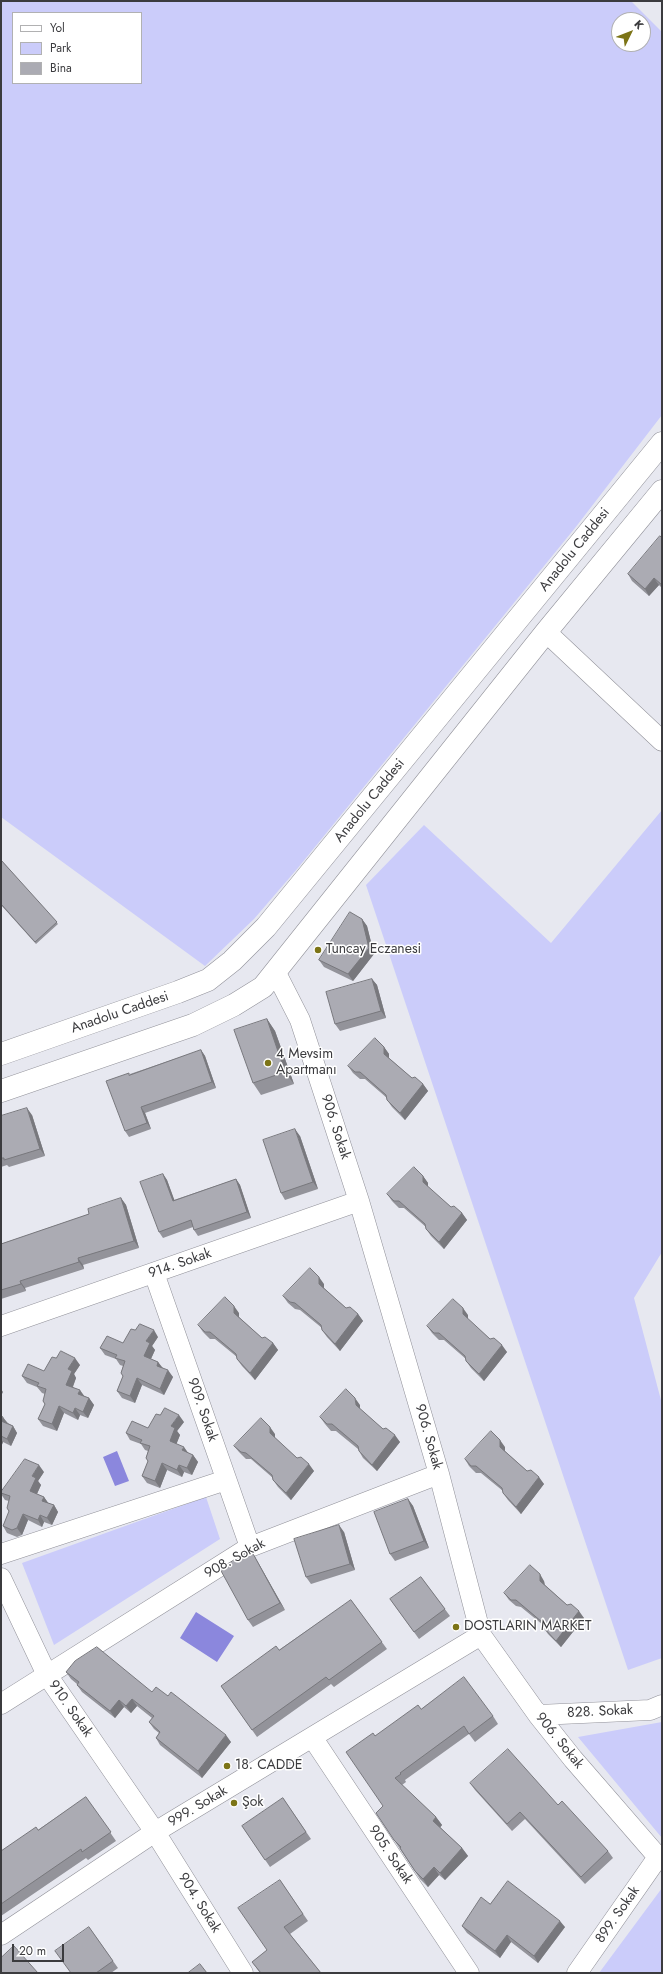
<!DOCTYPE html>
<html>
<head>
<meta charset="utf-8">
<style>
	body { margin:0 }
	#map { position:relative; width:663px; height:1974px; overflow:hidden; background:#e7e8f0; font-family:Jost,sans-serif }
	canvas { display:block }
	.frame { position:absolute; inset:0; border:2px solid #3b3b3e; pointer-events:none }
	.legend { position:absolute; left:12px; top:12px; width:130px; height:72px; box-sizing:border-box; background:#fff; border:1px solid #b1b1b2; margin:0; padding:5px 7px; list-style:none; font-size:12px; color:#3b3b3e }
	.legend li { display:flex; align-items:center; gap:8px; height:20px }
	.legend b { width:20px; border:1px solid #b1b1b2 }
	.north { position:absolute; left:611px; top:12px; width:40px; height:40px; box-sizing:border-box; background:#fff; border:1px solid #b1b1b2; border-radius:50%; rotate:47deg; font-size:11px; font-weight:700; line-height:16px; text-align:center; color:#3b3b3e }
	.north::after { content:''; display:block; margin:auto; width:14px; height:18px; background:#7c7416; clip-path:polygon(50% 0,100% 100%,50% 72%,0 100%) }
	.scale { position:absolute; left:12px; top:1944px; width:52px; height:18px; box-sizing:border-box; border:2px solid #3b3b3e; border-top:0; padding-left:5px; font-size:12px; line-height:14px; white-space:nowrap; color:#3b3b3e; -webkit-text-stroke:3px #fff; paint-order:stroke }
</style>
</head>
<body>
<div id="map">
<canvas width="663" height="1974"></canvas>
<div class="frame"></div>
<ul class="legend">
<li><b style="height:5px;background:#fff"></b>Yol</li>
<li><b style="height:11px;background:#cbccfa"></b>Park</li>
<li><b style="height:11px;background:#ababb3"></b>Bina</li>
</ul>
<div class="north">K</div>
<div class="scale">20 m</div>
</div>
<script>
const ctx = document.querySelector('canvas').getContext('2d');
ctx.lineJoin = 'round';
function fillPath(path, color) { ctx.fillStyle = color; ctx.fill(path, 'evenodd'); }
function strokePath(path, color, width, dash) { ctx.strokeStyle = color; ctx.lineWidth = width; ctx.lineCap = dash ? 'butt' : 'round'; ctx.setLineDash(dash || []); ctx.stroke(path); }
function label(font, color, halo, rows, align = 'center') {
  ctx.font = font + ' Jost,sans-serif'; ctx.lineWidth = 3; ctx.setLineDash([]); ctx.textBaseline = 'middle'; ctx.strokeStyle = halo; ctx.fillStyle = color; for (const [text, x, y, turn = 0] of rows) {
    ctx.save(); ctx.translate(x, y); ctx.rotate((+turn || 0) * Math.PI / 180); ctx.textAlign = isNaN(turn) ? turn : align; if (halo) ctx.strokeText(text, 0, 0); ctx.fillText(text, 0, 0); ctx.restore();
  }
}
fillPath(new Path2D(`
	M1 1H631L662 32V415L575 528 297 869 254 919 205 966 1 817ZM13 13H141V83H13ZM619 20H643V44H619Z
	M662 810V1252L634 1298 662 1404V1658L628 1670 366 885 424 825 551 943Z
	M206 1497 220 1539 54 1645 22 1563Z
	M662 1722V1838L578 1737Z
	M662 1888V1973H599Z`), '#cbccfa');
fillPath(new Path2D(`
	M117 1451 129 1481 115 1486 103 1457Z
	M196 1612 234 1636 217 1662 180 1638Z`), '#8b87dd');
const street = new Path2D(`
	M546 632 662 741
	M276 973 300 1020 359 1201 439 1474 481 1635 538 1715 573 1759 658 1857 577 1973
	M154 1273 250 1547
	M1 1326 359 1201
	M1 1554 226 1480
	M1 1578 47 1675 155 1832 243 1973
	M1 1704 250 1547 439 1474
	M538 1715 650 1710 662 1705
	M312 1737 469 1973
	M1 1935 155 1832 481 1635`);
const secondary = new Path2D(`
	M1 1054 178 992 208 980 232 961 266 927 662 443
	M1 1091 193 1025 234 1005 263 987 546 632 662 491`);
strokePath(street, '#919199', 21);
strokePath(secondary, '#919199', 23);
strokePath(street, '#fff', 20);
strokePath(secondary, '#fff', 22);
fillPath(new Path2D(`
	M662 538V588L659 585 649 596 632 581 628 574Z
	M1 860 58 924 36 944 1 905Z
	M362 919 367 926 374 954 353 981 324 967 319 960Z
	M372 979 377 985 386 1018 340 1031 335 1024Z
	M267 1019 275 1031 294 1084 261 1095 253 1083Z
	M384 1047 389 1054V1058L412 1078 423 1084 428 1091 405 1120 392 1107 387 1100V1098L365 1079H360L353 1073 348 1066Z
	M201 1050 205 1056 216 1088 145 1113 151 1129 129 1137 125 1131 130 1074Z
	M32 1115 45 1156 9 1167 7 1165 1 1167V1116Z
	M300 1136 318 1189 285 1200 281 1193Z
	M163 1174 167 1180 174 1200 236 1179 240 1185 251 1218 198 1236 194 1230 193 1227 163 1238 159 1232Z
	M423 1176 428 1183V1187L451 1207 462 1213 467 1220 444 1249 431 1236 426 1229V1227L404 1208H399L392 1201 387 1194Z
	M121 1198 126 1205 139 1248 83 1265 84 1269 25 1288 26 1291 1 1299V1244L89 1214Z
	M324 1284V1288L346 1308 358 1314 363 1321 340 1351 327 1337 322 1330V1328L300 1310 295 1309 288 1303 283 1296Z
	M239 1313V1317L262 1338 273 1343 278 1350 255 1380 242 1366 237 1359V1357L215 1339H210L203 1332 198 1325Z
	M468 1315V1319L490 1339 507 1352 484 1381 471 1368 466 1361V1359L444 1340H439L432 1333 427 1326Z
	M158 1337 152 1346 155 1350 151 1359 158 1362 163 1368 173 1377 164 1395 142 1385 135 1403 122 1398 117 1391 123 1376 121 1373 123 1366 120 1365 116 1359 105 1355 100 1348 123 1343Z
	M56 1358 80 1365 74 1374 76 1378 73 1387 84 1396 89 1398 94 1405 88 1418 80 1415 78 1420 64 1413 57 1431 43 1426 38 1419 45 1404 43 1401 45 1394 42 1393 37 1387 27 1383 22 1376 44 1371Z
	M360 1405V1409L383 1429 400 1442 377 1471 363 1458 359 1451 358 1449 336 1431H331L325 1424 320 1417Z
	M1 1416 8 1423 13 1426 17 1433 11 1446 3 1442 1 1447Z
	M184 1422 177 1431 180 1435 176 1444 188 1453 193 1455 198 1462 192 1475 184 1472 182 1477 167 1470 160 1488 147 1483 142 1476 148 1461 146 1458 148 1451 145 1450 141 1444 130 1440 126 1433 148 1428Z
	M275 1434V1438L297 1458 314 1471 291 1500 278 1487 273 1480V1478L251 1459H246L239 1452 234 1446Z
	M505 1447V1451L527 1471 544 1484 521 1514 508 1500 503 1493V1491L481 1473H476L469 1466 465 1459Z
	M44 1472 38 1481 41 1485 37 1494 44 1497 48 1503 54 1505 58 1512 52 1525 44 1522 42 1527 28 1520 22 1535 17 1537 7 1533 3 1526 9 1512 7 1508 9 1501 5 1500 1 1494V1492Z
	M408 1499 413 1506 429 1548 395 1561 390 1554Z
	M344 1532 355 1570 311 1584 306 1577Z
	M255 1557 285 1610 253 1627 248 1620Z
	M421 1577 450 1616 419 1639 390 1599Z
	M544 1581 545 1585 567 1605 584 1618 561 1647 548 1634 543 1627V1625L521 1607 516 1606 509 1600 504 1593Z
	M351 1600 387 1649 334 1687 331 1684 257 1737 221 1686 279 1650Z
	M66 1672 152 1692 168 1696 231 1742 202 1778 160 1745 156 1738 159 1733 154 1729 149 1722 152 1718 137 1706 131 1713 124 1707 115 1718 82 1692 77 1685V1684L71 1679Z
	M421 1709 493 1716 498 1724 475 1742 469 1734 405 1780 406 1782 402 1785 436 1817 442 1825 440 1827 462 1848 468 1856 445 1880 439 1875 428 1887 420 1879 376 1813 383 1806 375 1736Z
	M470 1783 558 1805 608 1851 613 1858 585 1884 525 1819 512 1831 475 1790Z
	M86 1797 116 1841 88 1860 86 1858 1 1916V1851L38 1830Z
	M283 1798 311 1839 270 1867 242 1826Z
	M280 1880 308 1921 290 1934 321 1973H260L252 1962 267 1950Z
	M490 1904 565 1927 538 1963 511 1942 500 1958 467 1933 462 1926Z
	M89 1927 118 1968 111 1973H71Z`), '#93939a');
fillPath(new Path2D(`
	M654 578 659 585 649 596 645 589Z
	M362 919 367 926 374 954 353 981 348 974Z
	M372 979 377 985 386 1018 381 1011Z
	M267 1019 275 1031 294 1084 285 1072Z
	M384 1047 389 1054V1060L384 1054Z
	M201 1050 205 1056 216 1088 212 1082Z
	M423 1084 428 1091 405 1120 400 1113Z
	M141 1107 145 1113 151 1129 147 1123Z
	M27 1108 32 1115 45 1156 40 1149Z
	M295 1129 300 1136 318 1189 313 1182Z
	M163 1174 167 1180 177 1207 173 1201Z
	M423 1176 428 1183V1189L423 1182Z
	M236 1179 240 1185 251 1218 247 1212Z
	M121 1198 126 1205 139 1248 134 1241Z
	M462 1213 467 1220 444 1249 439 1242Z
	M78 1258 83 1265 84 1269 79 1262Z
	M319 1277 324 1284V1291L319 1284Z
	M20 1281 25 1288 26 1291 21 1284Z
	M234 1306 239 1313V1320L234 1313Z
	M463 1308 468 1315V1321L463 1314Z
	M358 1314 363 1321 340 1351 335 1344Z
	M154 1330 158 1337 152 1346 155 1350 149 1363 144 1356 146 1341Z
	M273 1343 278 1350 255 1380 250 1373Z
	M502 1345 507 1352 484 1381 479 1374Z
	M75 1358 80 1365 74 1374 76 1378 71 1391 66 1385 68 1369Z
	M158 1362 163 1369 157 1366Z
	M168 1370 173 1377 164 1395 160 1389Z
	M137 1378 142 1385 135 1403 130 1396Z
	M1 1389 3 1392 1 1396Z
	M80 1390 85 1397 78 1394Z
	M89 1398 94 1405 88 1418 83 1412Z
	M355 1398 360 1405V1412L356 1405Z
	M59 1406 64 1413 57 1431 52 1424Z
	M75 1408 80 1415 78 1420 73 1413Z
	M179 1415 184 1422 177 1431 180 1435 175 1448 170 1441 171 1426Z
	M3 1417 8 1424 1 1421Z
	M13 1426 17 1433 11 1446 7 1439Z
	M270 1427 275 1434V1440L270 1433Z
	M395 1435 400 1442 377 1471 372 1465Z
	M1 1439 3 1442 1 1447Z
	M500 1440 505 1447V1454L500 1447Z
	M184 1447 189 1454 182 1450Z
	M193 1455 198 1462 192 1475 187 1468Z
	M162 1463 167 1470 160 1488 155 1481Z
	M309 1464 314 1471 291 1500 286 1493Z
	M39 1465 44 1472 38 1481 41 1485 35 1498 30 1491 32 1476Z
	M179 1465 184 1472 182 1477 177 1470Z
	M539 1477 544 1484 521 1514 516 1507Z
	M44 1497 49 1504 42 1501Z
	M408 1499 413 1506 429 1548 424 1541Z
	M54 1505 58 1512 52 1525 47 1518Z
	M23 1514 28 1520 22 1535 17 1528Z
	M40 1515 44 1522 42 1527 38 1520Z
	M339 1525 344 1532 355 1570 350 1564Z
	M251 1550 255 1557 285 1610 280 1603Z
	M540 1574 544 1581 545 1588 540 1581Z
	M579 1611 584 1618 561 1647 556 1641Z
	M132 1699 137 1706 131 1713 126 1706Z
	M119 1700 124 1707 115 1718 110 1711Z
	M226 1735 231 1742 202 1778 198 1771Z
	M436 1817 442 1825 439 1829 433 1821Z
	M462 1848 468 1856 445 1880 440 1873Z
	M434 1867 439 1875 428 1887 423 1879Z
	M560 1921 565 1927 538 1963 534 1956Z
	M507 1935 511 1942 500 1958 495 1951Z`), '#78787d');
const building = new Path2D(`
	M660 536 662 538V585L654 578 645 589 628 574Z
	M1 860 57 922 35 942 1 904Z
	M350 912 362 919 369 948 348 974 319 960Z
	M372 979 381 1011 335 1024 326 992Z
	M267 1019 285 1072 253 1083 234 1030Z
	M375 1038 384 1047V1054L412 1078 415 1077 423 1084 400 1113 387 1100 386 1095 360 1072H355L348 1066Z
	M201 1050 212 1082 141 1107 147 1123 125 1131 106 1081 129 1073V1075Z
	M27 1108 40 1149 4 1160V1158H1V1116Z
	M295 1129 313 1182 281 1193 263 1140Z
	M414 1167 423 1176V1182L451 1207 454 1206 462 1213 439 1242 426 1229 425 1224 399 1201H394L387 1194Z
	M163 1174 173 1201 236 1179 247 1212 194 1230 191 1220 159 1232 140 1182Z
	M121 1198 134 1241 78 1258 79 1262 20 1281 21 1284 1 1290V1244L89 1214 88 1209Z
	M310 1268 319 1277V1284L346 1308 350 1307 358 1314 335 1344 322 1330 321 1325 295 1303 290 1302 283 1296Z
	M225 1297 234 1306V1313L262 1338 265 1337 273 1343 250 1373 237 1359 236 1354 210 1332H205L198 1325Z
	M453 1299 463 1308V1314L490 1339 494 1338 502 1345 479 1374 466 1361 465 1356 439 1333H434L427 1326Z
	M140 1324 154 1330 146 1341 150 1343 144 1356 158 1362 157 1366 168 1370 160 1389 137 1378 130 1396 117 1391 123 1376 121 1373 125 1361 115 1358 117 1355 100 1348 107 1336 123 1343 131 1329 135 1330Z
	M61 1351 75 1358 68 1369 72 1371 66 1385 80 1390 78 1394 89 1398 83 1412 75 1408 73 1413 59 1406 52 1424 38 1419 45 1404 43 1401 46 1389 37 1386 39 1383 22 1376 28 1364 44 1371 52 1357 56 1358Z
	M346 1389 355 1398 356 1405 383 1429 386 1428 395 1435 372 1465 359 1451 358 1446 332 1424H327L320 1417Z
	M165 1408 179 1415 171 1426 175 1428 170 1441 184 1447 182 1450 193 1455 187 1468 179 1465 177 1470 162 1463 155 1481 142 1476 148 1461 146 1458 150 1446 140 1443 142 1440 126 1433 132 1421 148 1428 156 1414 160 1415Z
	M1 1416 3 1417 1 1421 13 1426 7 1439 1 1436Z
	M261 1418 270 1427V1433L297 1458 301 1457 309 1464 286 1493 273 1480 272 1475 246 1453 241 1452 234 1446Z
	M491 1431 500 1440V1447L527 1471 531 1470 539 1477 516 1507 503 1493 502 1488 476 1466H471L465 1459Z
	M25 1459 39 1465 32 1476 36 1478 30 1491 44 1497 42 1501 54 1505 47 1518 40 1515 38 1520 23 1514 17 1528 12 1530 3 1526 9 1511 7 1508 10 1496 1 1493V1492Z
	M408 1499 424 1541 390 1554 374 1512Z
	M339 1525 350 1564 306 1577 294 1539Z
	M251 1550 280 1603 248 1620 220 1569Z
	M530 1565 540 1574V1581L567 1605 571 1604 579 1611 556 1641 543 1627 542 1622 516 1600H511L504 1593Z
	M421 1577 445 1609 414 1632 390 1599Z
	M351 1600 382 1642 329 1680 326 1677 252 1730 221 1686 276 1646 279 1650Z
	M97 1647 152 1692 156 1687 168 1696 171 1692 226 1735 198 1771 156 1738 160 1732 149 1722 154 1716 132 1699 126 1706 119 1700 110 1711 77 1685 79 1682 66 1672 75 1661Z
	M464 1677 493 1716 469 1734 464 1726 400 1773 401 1774 395 1778 436 1817 433 1821 462 1848 440 1873 434 1867 423 1879 415 1871 400 1848 401 1847 394 1840 376 1813 383 1806 346 1752 373 1733 375 1736 418 1705 421 1709Z
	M508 1749 558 1805 562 1801 608 1851 581 1877 520 1812 507 1824 470 1783Z
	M86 1797 111 1832 82 1852 81 1849 1 1904V1851L36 1827 38 1830Z
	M283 1798 306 1832 265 1860 242 1826Z
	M280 1880 303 1914 284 1927 321 1973H261L252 1962 267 1950 238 1908Z
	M508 1881 560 1921 534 1956 507 1935 495 1951 462 1926 481 1897 490 1904Z
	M89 1927 113 1961 96 1973H71L55 1951Z
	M14 1946 38 1973H1V1958Z
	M200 1964 207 1973H188Z`);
fillPath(building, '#ababb3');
strokePath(building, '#78787d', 1);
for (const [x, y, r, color] of [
	[318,950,4,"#7c7416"],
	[268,1063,4,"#7c7416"],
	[456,1627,4,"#7c7416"],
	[227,1766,4,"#7c7416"],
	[234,1803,4,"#7c7416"]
]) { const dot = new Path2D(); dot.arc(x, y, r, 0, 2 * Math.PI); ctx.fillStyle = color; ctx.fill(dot); strokePath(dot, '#fff', 1.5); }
label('14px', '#3b3b3e', '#fff', [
	["Anadolu Caddesi",575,550,-51],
	["Anadolu Caddesi",370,801,-51],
	["Anadolu Caddesi",120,1013,-19],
	["906. Sokak",335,1127,72],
	["914. Sokak",180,1264,-19],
	["909. Sokak",202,1410,71],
	["906. Sokak",428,1437,74],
	["908. Sokak",235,1559,-29],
	["910. Sokak",70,1709,55],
	["828. Sokak",600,1712,-3],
	["906. Sokak",559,1741,51],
	["999. Sokak",198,1807,-31],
	["905. Sokak",390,1855,56],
	["904. Sokak",199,1903,58],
	["899. Sokak",618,1915,-55]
]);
label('14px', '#3b3b3e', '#fff', [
	["Tuncay Eczanesi",326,950],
	["4 Mevsim",276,1055],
	["Apartmanı",276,1071],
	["DOSTLARIN MARKET",464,1627],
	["18. CADDE",235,1766],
	["Şok",242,1803]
], 'left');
</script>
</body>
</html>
